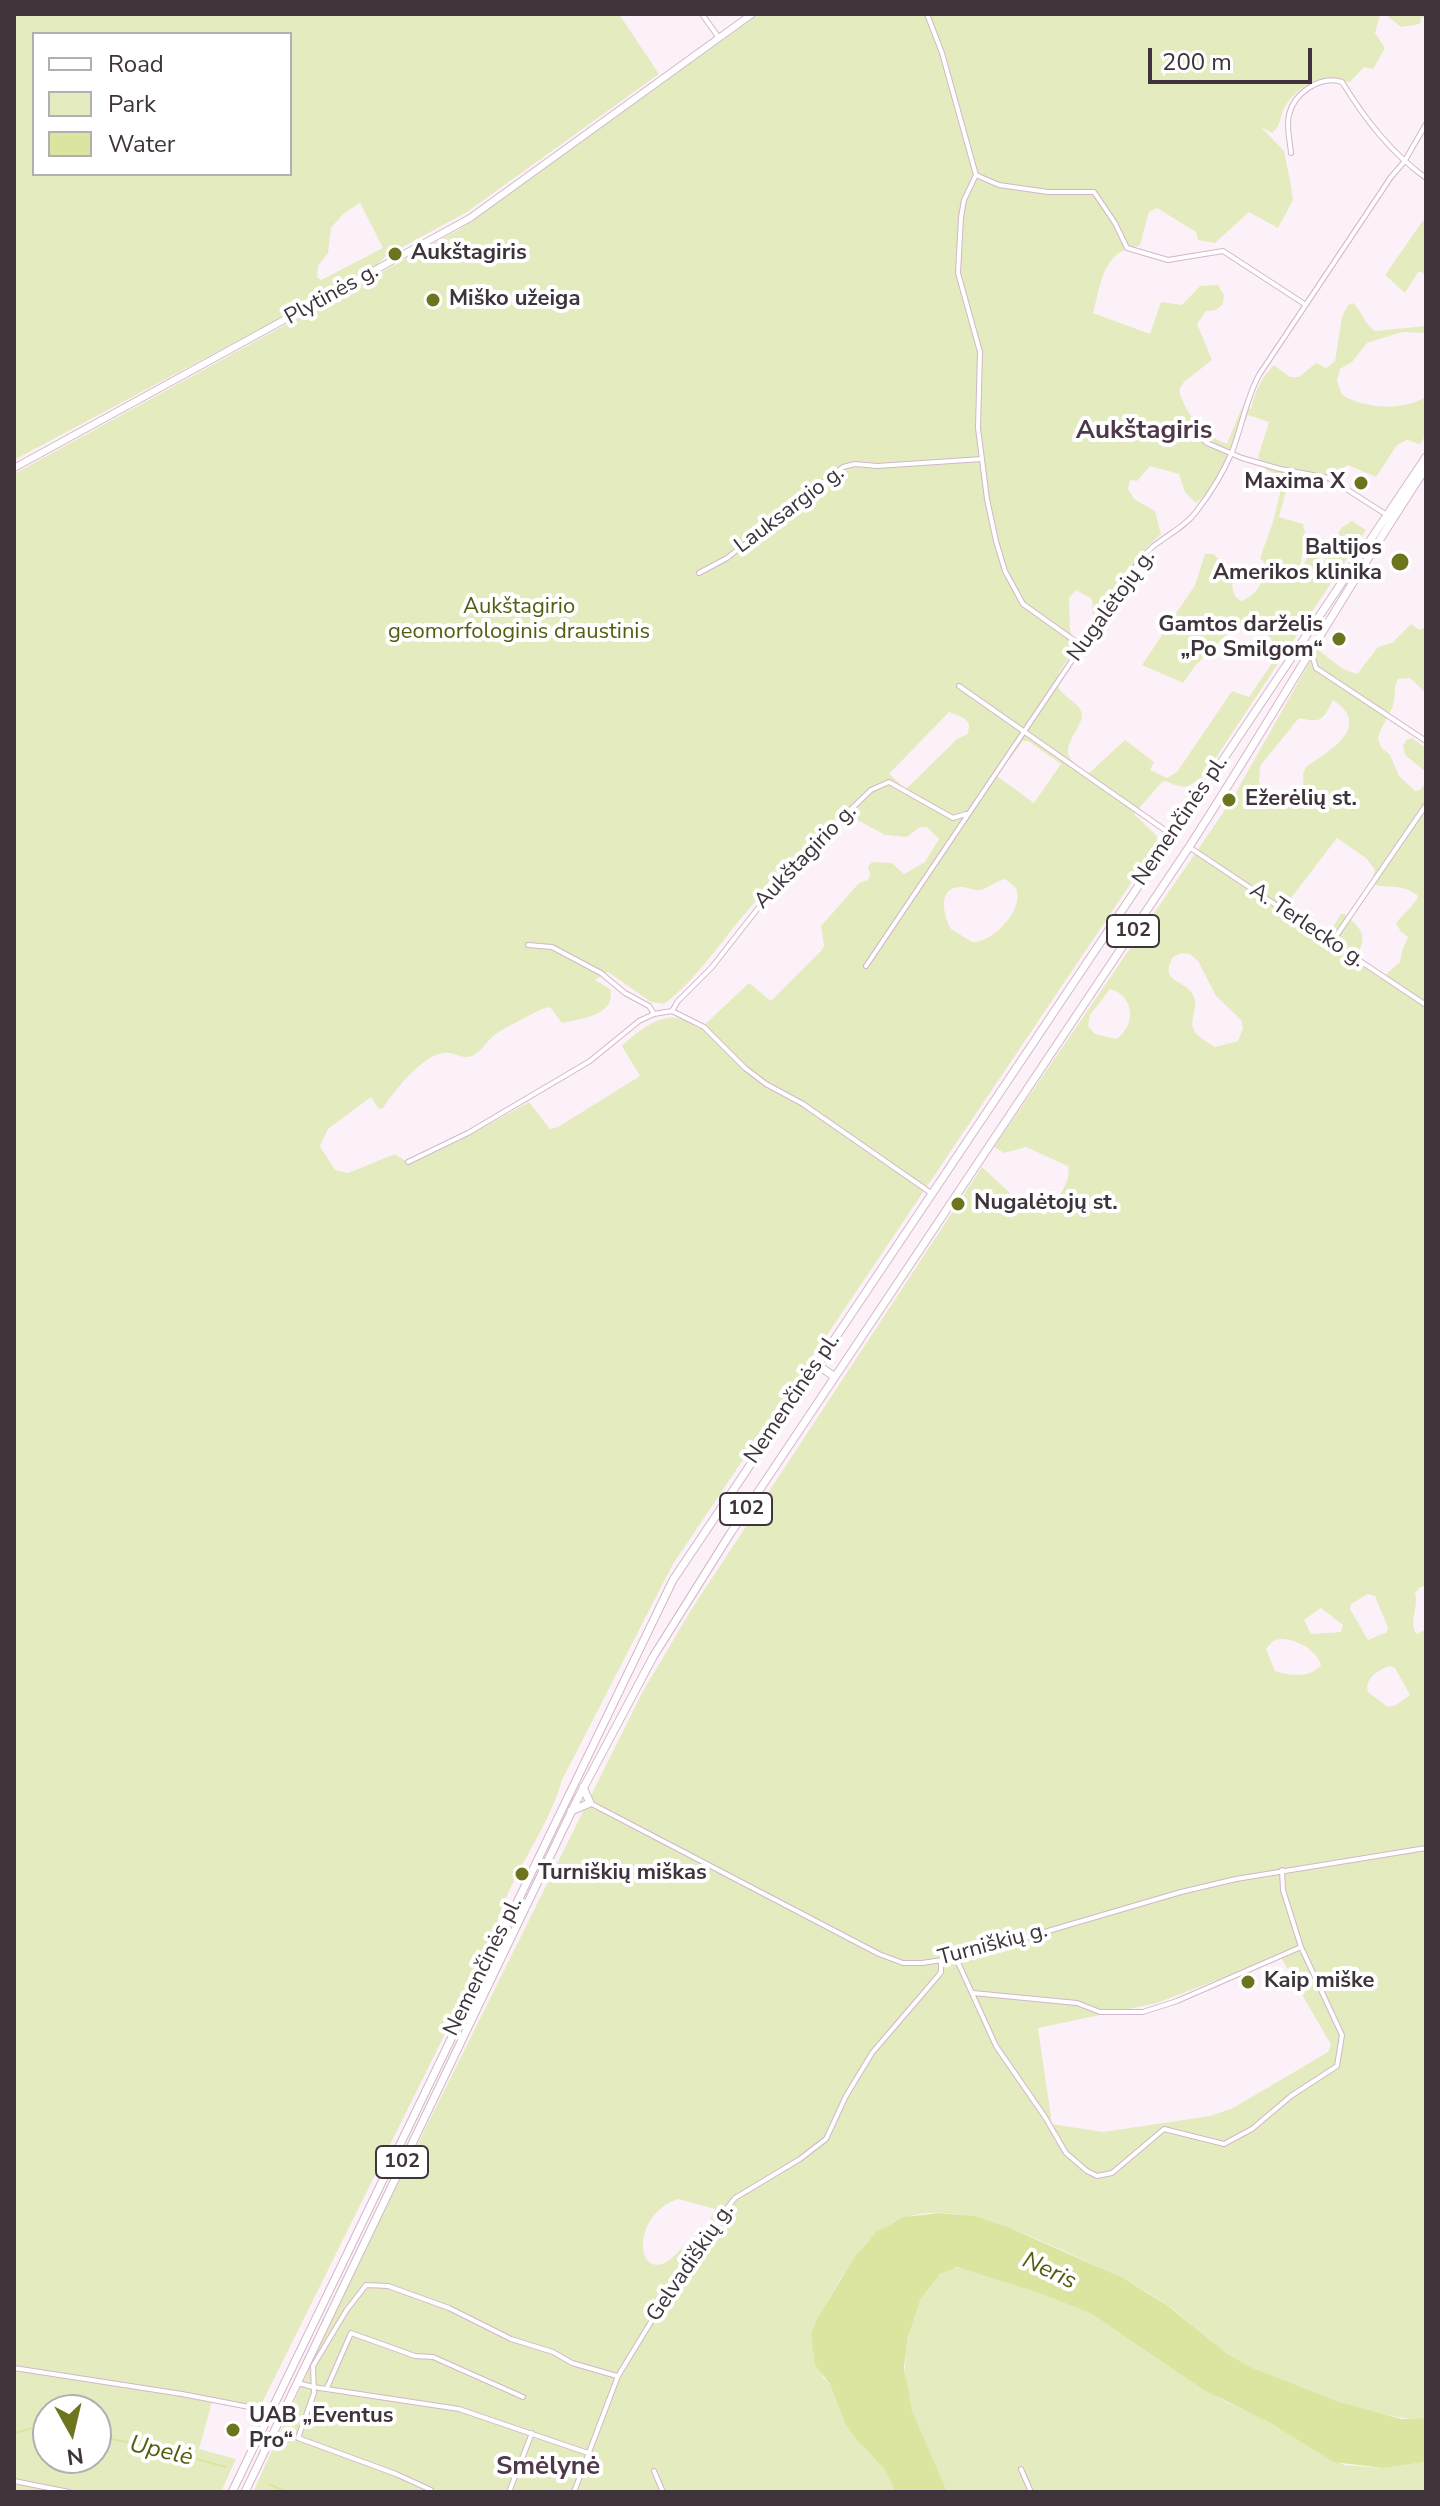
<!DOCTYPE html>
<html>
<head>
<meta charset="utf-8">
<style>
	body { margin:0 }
	#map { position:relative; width:1440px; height:2506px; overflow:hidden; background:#fdf1f9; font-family:"Nunito Sans",sans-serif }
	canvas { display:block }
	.frame { position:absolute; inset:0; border:16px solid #40343c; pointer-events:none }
	.legend { position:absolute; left:32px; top:32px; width:260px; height:144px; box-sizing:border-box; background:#fff; border:2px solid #b3aeb1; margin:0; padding:10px 14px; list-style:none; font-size:24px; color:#40343c }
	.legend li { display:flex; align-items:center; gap:16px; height:40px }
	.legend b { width:40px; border:2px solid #b3aeb1 }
	.north { position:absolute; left:32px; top:2394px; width:80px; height:80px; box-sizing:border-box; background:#fff; border:2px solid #b3aeb1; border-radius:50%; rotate:172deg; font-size:22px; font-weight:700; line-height:32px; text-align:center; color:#40343c }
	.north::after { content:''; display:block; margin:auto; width:28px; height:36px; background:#6c751e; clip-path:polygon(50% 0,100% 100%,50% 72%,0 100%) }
	.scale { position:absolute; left:1148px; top:48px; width:164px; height:36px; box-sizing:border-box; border:4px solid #40343c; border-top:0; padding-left:10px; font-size:24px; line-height:28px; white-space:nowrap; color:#40343c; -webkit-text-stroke:6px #fff; paint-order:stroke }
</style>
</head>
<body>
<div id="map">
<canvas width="1440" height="2506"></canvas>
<div class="frame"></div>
<ul class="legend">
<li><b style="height:10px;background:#fff"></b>Road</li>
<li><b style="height:22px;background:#e4ecbf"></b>Park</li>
<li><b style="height:22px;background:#dbe5a0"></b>Water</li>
</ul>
<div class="north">N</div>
<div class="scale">200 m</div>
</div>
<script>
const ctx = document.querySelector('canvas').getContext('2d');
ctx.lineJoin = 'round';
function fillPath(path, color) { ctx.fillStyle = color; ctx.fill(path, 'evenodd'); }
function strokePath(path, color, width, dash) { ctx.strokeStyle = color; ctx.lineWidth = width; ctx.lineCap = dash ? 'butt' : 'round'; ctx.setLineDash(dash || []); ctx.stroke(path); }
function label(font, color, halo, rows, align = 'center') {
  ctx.font = font + ' "Nunito Sans",sans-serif'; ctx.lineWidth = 8; ctx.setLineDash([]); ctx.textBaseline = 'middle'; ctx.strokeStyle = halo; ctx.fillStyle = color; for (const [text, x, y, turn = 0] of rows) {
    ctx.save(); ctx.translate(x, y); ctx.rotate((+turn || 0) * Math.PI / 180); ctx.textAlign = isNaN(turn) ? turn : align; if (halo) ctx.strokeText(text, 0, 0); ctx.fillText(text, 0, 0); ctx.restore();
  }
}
fillPath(new Path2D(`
	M14 14H619L659 74 467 212 386 256 376 266 331 291 14 460ZM34 34H290V174H34ZM360 203 383 248 321 280 317 277 318 266 328 253 331 228 344 213Z
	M759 14H1426V19L1421 17 1420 24 1401 27 1385 14 1380 15 1375 33 1385 48 1373 69 1364 67 1350 82C1343 82 1340 79 1333 78 1313 77 1290 93 1283 111 1280 120 1279 128 1272 133L1261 127 1284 151 1291 186 1293 200 1278 228 1249 212 1215 243 1198 240 1196 232 1157 208 1149 212 1140 245C1132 249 1121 250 1115 256 1101 269 1098 296 1093 313L1150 334 1161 302 1182 305 1200 286 1218 285 1224 295 1223 304 1216 310 1206 311 1197 324 1212 360 1184 382 1179 390C1185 414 1203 435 1227 444L1242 407 1251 409C1255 391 1261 378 1274 365L1290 377H1299L1316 363 1326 368 1335 361 1342 317 1348 305 1353 303C1363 312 1364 324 1375 331L1426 326V333L1402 332 1367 343 1352 362 1340 369 1337 381 1342 395C1366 409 1402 411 1426 397V435L1420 444 1407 440 1397 445 1376 477 1348 465 1334 474 1322 490 1286 491 1279 517 1303 524 1306 538 1299 570 1315 579 1341 528 1352 521 1366 530 1204 776C1186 788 1186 790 1166 781L1162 782 1134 814 1157 836 1156 846 673 1564 562 1780C547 1834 506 1878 495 1933L260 2407 213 2398 199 2449 236 2459 221 2492H14V474L458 230ZM1248 415 1269 422 1258 457 1266 470 1284 477 1273 522 1260 558 1267 566C1261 583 1259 594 1241 601 1228 594 1235 581 1231 569L1213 554H1205L1195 585 1142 665 1183 683 1195 666 1228 633 1256 629 1270 637 1278 654 1249 697 1232 691 1177 772 1167 778 1150 770 1154 762 1125 740 1087 775C1066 756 1062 754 1077 729 1078 727 1082 719 1082 717 1084 700 1052 697 1058 676 1061 667 1070 658 1076 650L1070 630 1069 598 1076 590 1092 599 1093 615 1099 616 1144 550 1161 534 1155 511 1134 499 1128 489 1130 480 1137 481 1150 466 1179 474 1185 492 1196 503 1217 485ZM949 712 964 718 969 724 968 734 957 739 906 789 889 774ZM1023 741H1028L1061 764 1034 803 997 776ZM838 816H850L885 835 907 837 920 827H927L939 839 925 862 904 874 892 863 872 862 868 867 870 875 868 880 859 883 821 926 824 946 821 951 771 1001 749 983 700 1029C694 1026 688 1021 682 1019 660 1012 636 1033 622 1046L640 1076 558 1127 550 1129 529 1102 459 1141 410 1164 395 1154 348 1173 335 1170 320 1146 328 1129 371 1097 379 1109 383 1108C395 1090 426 1050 449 1053 458 1054 464 1060 474 1055 483 1050 488 1039 497 1033 511 1024 527 1017 542 1009L550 1007 562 1023C581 1019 617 1015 610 989L595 980 608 972 651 1002 664 1004C697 979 717 947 743 916 773 881 804 847 838 816ZM1005 879 1016 888C1025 909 993 943 972 942L951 929C943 915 937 887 961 887 968 887 973 891 980 890 989 888 996 881 1005 879ZM48 2410H96V2458H48Z
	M1426 216V275L1419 271 1405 293 1385 275Z
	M1319 536 1328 541 1310 574 1301 569Z
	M1411 624 1419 630 1426 627V693L1410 678 1398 679C1393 689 1396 697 1393 706 1388 718 1381 726 1378 739L1381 747 1390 755 1399 776 1415 791 1420 790 1426 782V1586L1420 1587 1415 1593C1419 1607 1408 1623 1417 1634L1426 1629V2418C1388 2425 1267 2379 1232 2358 1208 2343 1189 2320 1166 2304 1134 2282 1099 2267 1064 2251 996 2220 904 2179 853 2260 846 2270 818 2315 817 2323 816 2340 821 2359 823 2377L830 2384 865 2449 885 2470 895 2492H253L344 2292 642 1693 691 1610 982 1167 1024 1206 1045 1215C1055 1202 1072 1183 1068 1166L1026 1147 1004 1153 994 1147 1231 801 1317 649 1343 669 1357 674 1378 647 1392 643ZM1333 700C1373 727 1330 750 1306 767L1303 774 1304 800C1284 814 1271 797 1259 782L1260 766 1299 718C1321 723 1323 721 1333 700ZM1337 838 1366 858 1375 870 1371 883C1388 891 1400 881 1418 896 1415 905 1403 914 1396 923L1401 932 1408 937 1402 951 1400 962 1381 979 1354 960C1368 937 1365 931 1344 914H1341L1325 940 1281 911ZM1181 953 1190 954 1198 961 1216 996 1241 1020 1243 1028 1238 1041 1215 1047C1209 1043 1199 1038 1195 1032 1187 1021 1200 1006 1193 995 1185 979 1158 983 1173 957ZM1110 989C1134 995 1137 1026 1116 1039L1095 1034 1088 1026 1090 1015ZM1368 1594 1375 1596 1388 1628 1387 1632 1368 1640 1350 1609 1351 1604ZM1321 1608 1343 1625 1341 1632 1311 1634 1304 1620ZM1280 1639C1295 1638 1317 1650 1321 1665 1311 1678 1290 1676 1275 1671L1266 1649 1273 1641ZM1390 1666 1395 1668 1410 1695 1396 1705 1388 1707 1368 1692C1364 1679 1379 1669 1390 1666ZM1280 1956 1331 2045 1328 2052 1233 2108 1210 2116 1103 2132 1052 2124 1038 2028 1157 2003ZM678 2199 715 2209 701 2240 695 2236C684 2243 674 2260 662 2264 634 2272 635 2213 678 2199Z
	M1412 738 1426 748V772L1405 755 1403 746 1406 740Z
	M951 2268H963L1039 2293 1092 2314 1224 2401 1257 2416 1344 2465 1383 2468 1426 2462V2492H947C917 2429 891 2387 914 2316 921 2296 931 2277 951 2268Z`), '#e4ecbf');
fillPath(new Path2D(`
	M939 2213 974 2216 1008 2227 1123 2278 1167 2305 1227 2354 1252 2368 1339 2402 1401 2419 1426 2418V2462L1383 2468 1334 2462 1270 2423 1204 2390 1092 2314 1039 2293 957 2267 940 2274 921 2298 908 2337 904 2367 912 2411 947 2492H895L885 2470 856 2439 845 2423 830 2384 815 2365 811 2334 817 2319 855 2256 877 2231 904 2217Z`), '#dbe5a0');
strokePath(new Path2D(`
	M14 2433 48 2424
	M96 2436 153 2447 226 2467
	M269 2484 286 2492`), '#dbe5a0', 2);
const street = new Path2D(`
	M702 14 719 38
	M927 14 942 53 976 175 964 200 961 217 958 273 980 352 978 428 987 499 996 541 1005 571 1023 604 1082 646
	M1291 153C1290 141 1286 127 1289 115 1294 93 1320 75 1342 82 1365 119 1390 152 1426 178
	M976 175 999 185 1048 192H1094L1115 223 1127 248 1168 260 1223 251 1306 305
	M1194 430 1207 443 1242 458 1280 469 1329 478 1387 515
	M699 573 727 558 843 467 855 464 877 466 982 459
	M1311 651 1316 668
	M1316 668 1426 741
	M959 686 1172 835
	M1189 847 1426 1005
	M1332 942 1426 805
	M528 945 552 947 601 973 625 993 649 1006 654 1014
	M866 966 1139 561C1154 540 1181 532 1196 512 1210 494 1223 473 1232 452 1242 426 1246 399 1259 375L1391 177 1404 162 1426 124
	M672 1011 678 1001 712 967 788 870 871 790 889 782 953 818 966 814
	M408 1162 468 1133 590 1061 639 1021 654 1014 672 1011 704 1027 745 1068 766 1084 803 1104 931 1193
	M590 1803 879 1954 903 1963H922L956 1958 1181 1892 1236 1879 1426 1848
	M956 1958 996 2046 1045 2117 1066 2153 1087 2171 1097 2176 1112 2173 1164 2129 1224 2144 1252 2129 1291 2096 1337 2066 1342 2035 1301 1947 1283 1890 1282 1870
	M973 1993 1077 2003 1100 2012H1143L1177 2001 1301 1947
	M14 2368 182 2394 270 2411
	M298 2383 313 2387 459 2409 588 2453
	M327 2388 351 2333 415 2356 433 2357 523 2397
	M1021 2469 1031 2492
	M654 2471 663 2492
	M14 2481 69 2492
	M431 2490 396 2474 298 2438 314 2393 313 2366 346 2311 366 2285 388 2286 449 2308 511 2339 553 2352 572 2363 617 2376
	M509 2492 532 2433
	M574 2492 618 2376 685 2266 720 2217 735 2198 800 2159 826 2139 846 2096 872 2053 938 1976 941 1972V1961`);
const secondary = new Path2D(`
	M14 468 470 218 752 14`);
const primary = new Path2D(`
	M816 1364 835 1377
	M571 1811 590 1803 583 1787
	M232 2492 673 1580 1426 457
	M245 2492 577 1800 653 1657 730 1534 1189 847C1270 722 1343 593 1426 468`);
strokePath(street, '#d4b6ca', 6);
strokePath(secondary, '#d4b6ca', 8);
strokePath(primary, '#d4b6ca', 9);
strokePath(street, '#fff', 4);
strokePath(secondary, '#fff', 6);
strokePath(primary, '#fff', 7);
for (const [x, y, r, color] of [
	[395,254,8,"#6c751e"],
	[433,300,8,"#6c751e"],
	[1361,483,8,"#6c751e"],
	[1400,562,10,"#6c751e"],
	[1339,639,8,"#6c751e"],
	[1229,800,8,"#6c751e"],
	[958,1204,8,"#6c751e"],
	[522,1874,8,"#6c751e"],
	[1248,1982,8,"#6c751e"],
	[233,2430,8,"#6c751e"]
]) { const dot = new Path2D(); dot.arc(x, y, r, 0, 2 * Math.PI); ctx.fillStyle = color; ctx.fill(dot); strokePath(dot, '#fff', 3); }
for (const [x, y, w] of [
	[1133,931,52],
	[746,1509,52],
	[402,2162,52]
]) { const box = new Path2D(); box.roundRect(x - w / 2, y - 16, w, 32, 6); ctx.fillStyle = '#fff'; ctx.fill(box); strokePath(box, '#40343c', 2); }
label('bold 20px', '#40343c', null, [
	["102",1133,931],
	["102",746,1509],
	["102",402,2162]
]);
label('bold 22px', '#40343c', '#fff', [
	["Aukštagiris",411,254],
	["Miško užeiga",449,300],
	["Maxima X",1345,483,"right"],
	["Baltijos",1382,549,"right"],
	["Amerikos klinika",1382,574,"right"],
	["Gamtos darželis",1323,626,"right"],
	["„Po Smilgom“",1323,651,"right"],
	["Ežerėlių st.",1245,800],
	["Nugalėtojų st.",974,1204],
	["Turniškių miškas",538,1874],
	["Kaip miške",1264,1982],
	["UAB „Eventus",249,2417],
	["Pro“",249,2442]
], 'left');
label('22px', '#40343c', '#fff', [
	["Plytinės g.",332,295,-29],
	["Lauksargio g.",790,510,-37],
	["Nugalėtojų g.",1112,606,-54],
	["Nemenčinės pl.",1181,821,-56],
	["Aukštagirio g.",806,857,-46],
	["A. Terlecko g.",1307,926,34],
	["Nemenčinės pl.",793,1399,-56],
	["Turniškių g.",993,1945,-15],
	["Nemenčinės pl.",484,1967,-64],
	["Gelvadiškių g.",691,2263,-56]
]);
label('22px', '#565d11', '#fff', [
	["Aukštagirio",519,608],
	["geomorfologinis draustinis",519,633]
]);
label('italic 24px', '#555c0f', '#fff', [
	["Neris",1049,2272,25],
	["Upelė",161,2452,13]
]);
label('bold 26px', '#513849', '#fff', [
	["Aukštagiris",1144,432],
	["Smėlynė",548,2468]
]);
</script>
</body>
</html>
